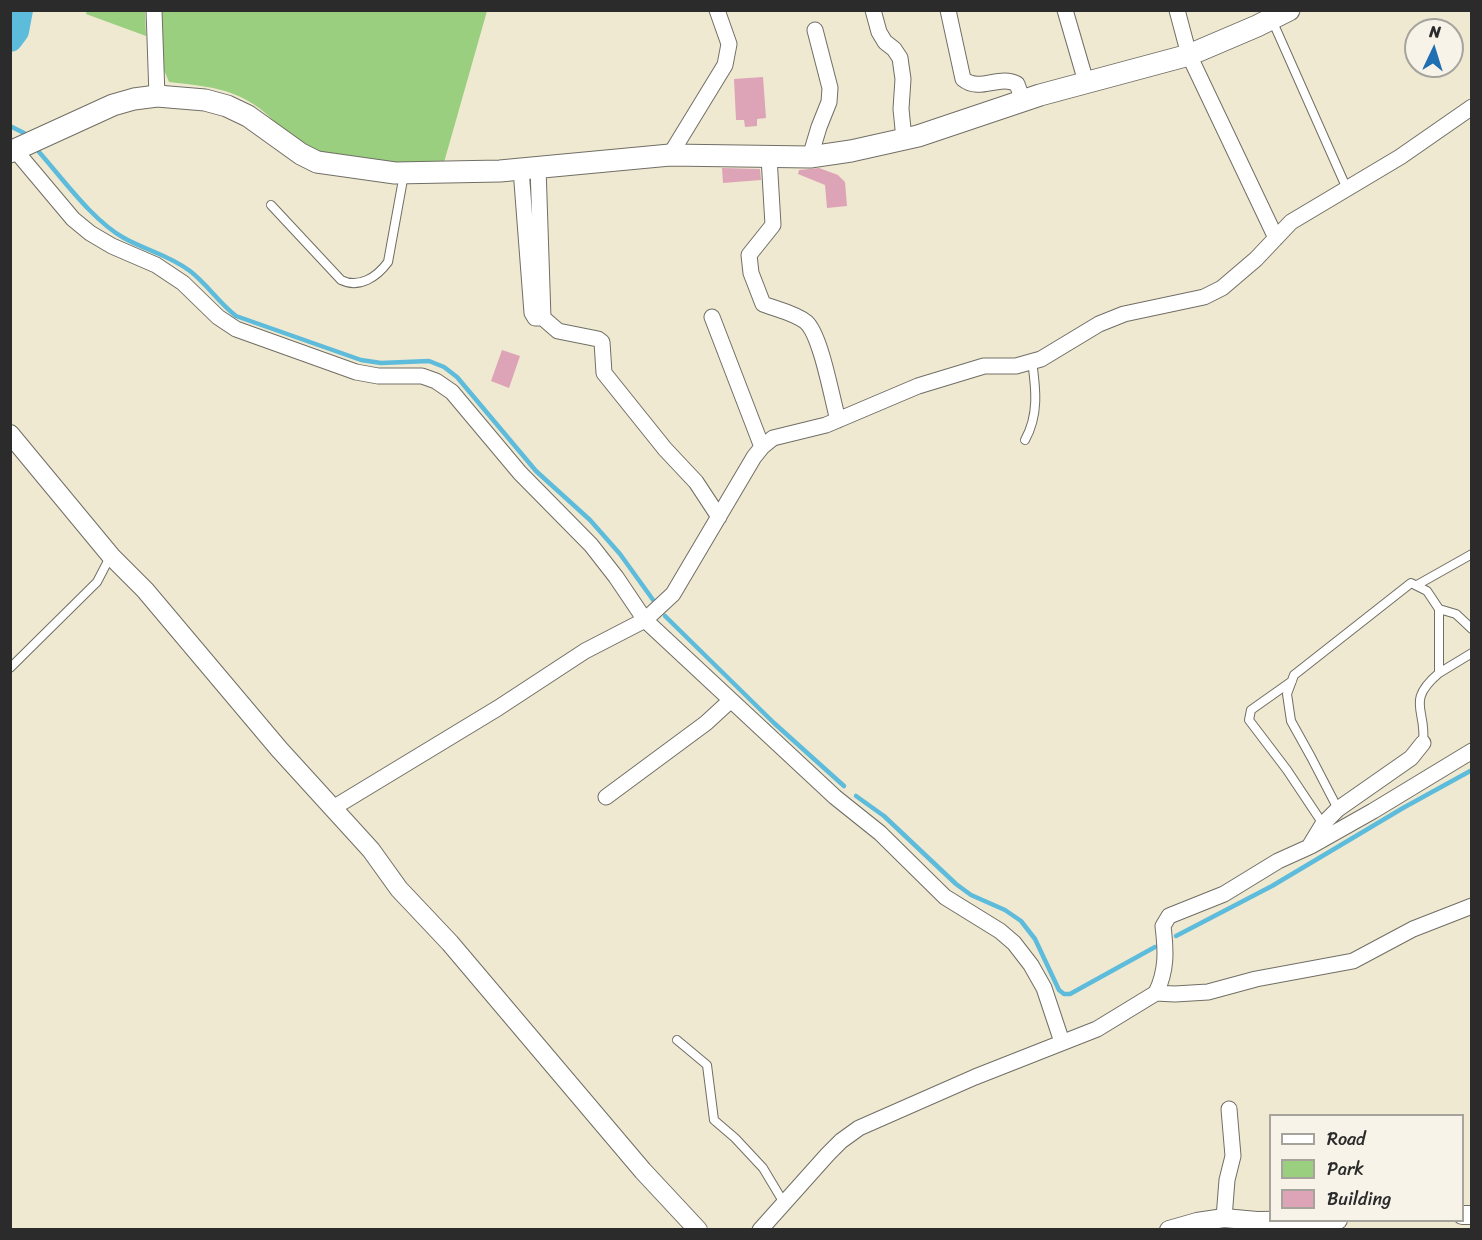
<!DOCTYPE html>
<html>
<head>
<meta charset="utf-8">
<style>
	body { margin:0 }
	#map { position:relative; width:1482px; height:1240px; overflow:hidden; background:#f0e9d1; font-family:Sriracha,sans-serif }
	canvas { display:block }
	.frame { position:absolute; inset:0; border:12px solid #2b2b2b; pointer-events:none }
	.legend { position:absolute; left:1269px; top:1114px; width:195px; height:108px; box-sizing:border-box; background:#f7f3e8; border:2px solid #a5a39c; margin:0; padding:8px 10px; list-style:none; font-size:18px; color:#2b2b2b }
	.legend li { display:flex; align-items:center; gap:12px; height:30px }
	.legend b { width:30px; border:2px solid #a5a39c }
	.north { position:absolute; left:1404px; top:18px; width:60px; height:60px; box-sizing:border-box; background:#f7f3e8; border:2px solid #a5a39c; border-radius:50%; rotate:4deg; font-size:16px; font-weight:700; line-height:24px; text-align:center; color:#2b2b2b }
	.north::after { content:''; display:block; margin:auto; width:21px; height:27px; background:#1f6fb2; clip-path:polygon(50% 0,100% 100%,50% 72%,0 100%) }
</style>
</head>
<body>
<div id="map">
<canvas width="1482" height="1240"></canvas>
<div class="frame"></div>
<ul class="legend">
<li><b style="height:8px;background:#fff"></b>Road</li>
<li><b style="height:16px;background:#9bcf80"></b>Park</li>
<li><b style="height:16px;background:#dda3b7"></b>Building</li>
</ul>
<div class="north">N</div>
</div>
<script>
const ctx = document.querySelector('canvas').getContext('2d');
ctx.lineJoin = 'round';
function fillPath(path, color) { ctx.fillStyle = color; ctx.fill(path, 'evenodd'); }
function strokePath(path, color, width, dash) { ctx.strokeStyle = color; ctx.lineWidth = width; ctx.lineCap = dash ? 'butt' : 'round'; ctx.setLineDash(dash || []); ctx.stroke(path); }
fillPath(new Path2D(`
	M87 10 145 11 146 36 86 14Z
	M160 11H487L443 166C404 164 341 165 307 147 290 139 278 124 264 112 236 88 204 86 169 82L161 63Z`), '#9bcf80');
strokePath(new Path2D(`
	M10 126 24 133
	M39 152C63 179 93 221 124 238 145 250 169 255 190 271 207 284 219 303 236 316L361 360 381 363 429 361 444 367 457 377 536 471 590 520 620 554 656 604
	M665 616 774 723 844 786
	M856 796 884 816 956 884 971 895 1005 910 1021 921 1035 939 1059 990 1064 994H1070L1155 947
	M1176 936 1272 886 1403 808 1472 770`), '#5dbbdb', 4.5);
strokePath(new Path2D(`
	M10 39 16 31 20 10`), '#5dbbdb', 26);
fillPath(new Path2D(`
	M763 77 766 118 757 119V126L745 127 744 120H736L734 79Z
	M722 168 760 169 761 180 723 183Z
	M819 168 838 175 845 182 847 206 827 208 825 185 798 174 799 170Z
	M502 350 520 356 509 388 491 381Z`), '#dda3b7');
const service = new Path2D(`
	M1272 20 1347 189
	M271 205 341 280C359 289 377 277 388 262L404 174
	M1025 440C1039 415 1036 389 1032 361
	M1417 585 1472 554
	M1439 609 1456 614 1472 629
	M10 668 97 582 110 557
	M1439 673 1472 653
	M1292 681 1251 710 1249 720 1287 770 1323 824
	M1338 809 1311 757 1291 721 1287 694 1294 675 1411 583 1427 591 1439 609V673C1405 702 1427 709 1423 743
	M677 1040 707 1065 714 1120 735 1138 763 1168 784 1203`);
const minor = new Path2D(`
	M154 10 157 96
	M873 10 879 32 885 42 894 49 900 58 903 79 901 109 904 139
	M948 10 963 79C980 93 999 74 1017 84L1023 101
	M1065 10 1086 82
	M1177 10 1189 55 1276 238
	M15 150 73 219 90 233 112 246 156 265 183 283 218 317 236 329 356 372 378 376H422L436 381 452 392 520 473 591 545 616 577 645 620 835 797 880 833 945 897 1000 931 1014 943 1031 965 1044 988 1062 1042
	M670 155 725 65 729 44 717 10
	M769 157 773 225 749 255 751 273 763 304C776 309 795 313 806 322 821 335 832 399 838 420
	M810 157 819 127 829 102 830 88 815 30
	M538 167 543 318 558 331 598 339 602 342 604 373 665 449 696 482 719 517
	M521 169 532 313 535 318H543
	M712 317 762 447
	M606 797 706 723 731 700
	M333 808 498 708 585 651 645 620 673 594 754 457 762 447 773 438 826 425 918 386 984 366H1016L1041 359 1099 324 1124 314 1204 297 1222 288 1256 259 1291 222 1400 157 1472 107
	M1311 846 1373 811 1472 751
	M1156 993C1167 970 1166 951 1163 926L1169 916 1224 894 1278 861 1309 847 1323 824 1338 809 1411 758 1423 743
	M1224 1218 1227 1180 1233 1156 1229 1109
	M760 1230 828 1154 841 1141 859 1128 975 1077 1097 1029 1156 993 1175 994 1208 992 1256 979 1353 961 1413 929 1472 906`);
const tertiary = new Path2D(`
	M10 434 111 556 145 590 279 749 371 850 399 889 450 943 643 1171 698 1230
	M1462 1215H1472
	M1169 1230 1197 1222 1224 1218 1257 1221 1338 1220`);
const secondary = new Path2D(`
	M10 152 113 105 134 99 157 96 205 100 227 106 248 116 301 154 317 162 395 173 500 171 670 155 810 157 851 151 918 136 1040 95 1189 55 1257 26 1289 10`);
strokePath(service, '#706e65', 10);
strokePath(minor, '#706e65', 17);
strokePath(tertiary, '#706e65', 20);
strokePath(secondary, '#706e65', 23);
strokePath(service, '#fff', 8);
strokePath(minor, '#fff', 15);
strokePath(tertiary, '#fff', 18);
strokePath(secondary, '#fff', 21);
</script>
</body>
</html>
